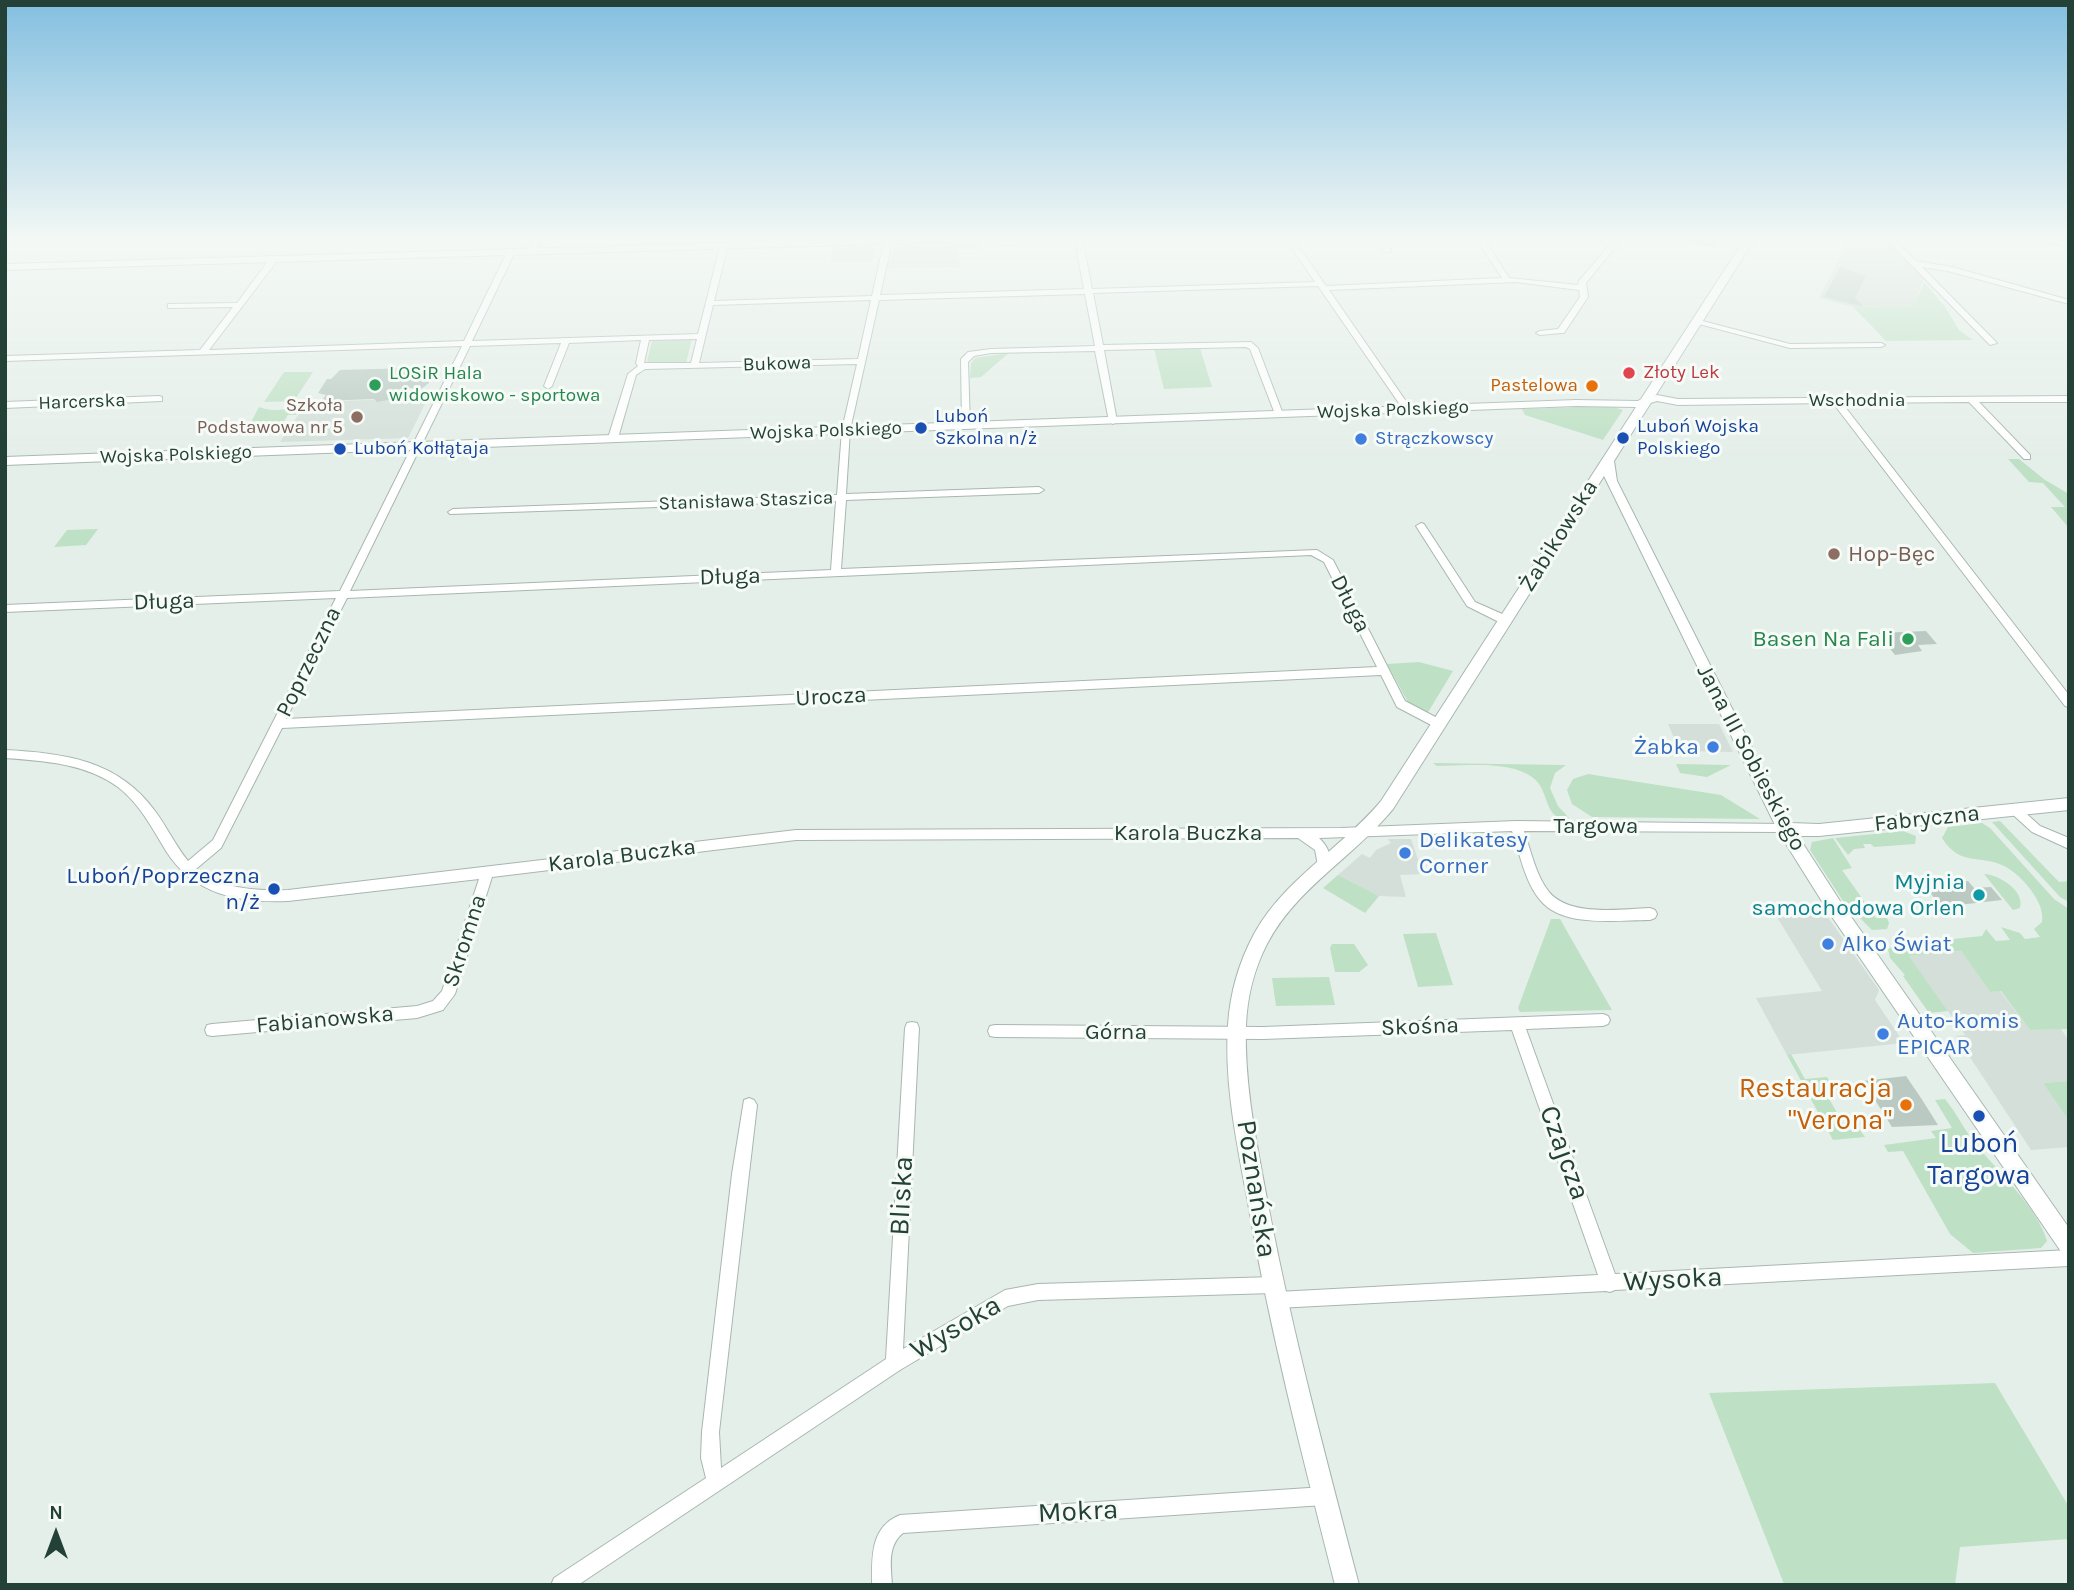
<!DOCTYPE html>
<html>
<head>
<meta charset="utf-8">
<style>
	body { margin:0 }
	#map { position:relative; width:2074px; height:1590px; overflow:hidden; background:#e5efe9; font-family:Karla,sans-serif }
	canvas { display:block }
	.frame { position:absolute; inset:0; border:7px solid #234136; pointer-events:none }
	.north { position:absolute; left:21px; top:1499px; width:70px; height:70px; -webkit-text-stroke:5px #f6fbf8; paint-order:stroke; rotate:0deg; font-size:19px; font-weight:700; line-height:28px; text-align:center; color:#234136 }
	.north::after { content:''; display:block; margin:auto; width:24px; height:32px; background:#234136; clip-path:polygon(50% 0,100% 100%,50% 72%,0 100%) }
</style>
</head>
<body>
<div id="map">
<canvas width="2074" height="1590"></canvas>
<div class="frame"></div>
<div class="north">N</div>
</div>
<script>
const ctx = document.querySelector('canvas').getContext('2d');
ctx.lineJoin = 'round';
function fillPath(path, color) { ctx.fillStyle = color; ctx.fill(path, 'evenodd'); }
function strokePath(path, color, width, dash) { ctx.strokeStyle = color; ctx.lineWidth = width; ctx.lineCap = dash ? 'butt' : 'round'; ctx.setLineDash(dash || []); ctx.stroke(path); }
function label(font, color, halo, rows, align = 'center') {
  ctx.font = font + ' Karla,sans-serif'; ctx.lineWidth = 6; ctx.setLineDash([]); ctx.textBaseline = 'middle'; ctx.strokeStyle = halo; ctx.fillStyle = color; for (const [text, x, y, turn = 0] of rows) {
    ctx.save(); ctx.translate(x, y); ctx.rotate((+turn || 0) * Math.PI / 180); ctx.textAlign = isNaN(turn) ? turn : align; if (halo) ctx.strokeText(text, 0, 0); ctx.fillText(text, 0, 0); ctx.restore();
  }
}
fillPath(new Path2D(`
	M1850 237 1883 238 1924 278 1914 306 1853 307 1819 298Z
	M980 244V249H959L960 267 887 268 894 247Z
	M837 245V248L874 247 872 261 831 262 832 247 822 246Z
	M428 398 408 438 280 442 307 402Z
	M1668 724H1719L1733 752 1684 751 1677 745Z
	M1388 839H1411L1423 874 1400 875 1406 897 1379 896 1338 875 1362 854 1370 858 1376 850 1391 843Z
	M1825 913 1879 990 1875 1000 1904 1043 1787 1055 1756 998 1822 991 1777 917Z
	M1961 951 1990 992 2000 991 2030 1030 2061 1029 2069 1041V1081L2043 1083 2069 1121V1147L2031 1150 1956 1036 1965 1035 1909 956Z`), '#d3dfd8');
fillPath(new Path2D(`
	M1924 282 1946 308 1959 330 1973 340 1886 341 1853 307 1914 306Z
	M692 339 686 363 650 364 647 361 652 341Z
	M1200 348 1212 387 1164 389 1154 349Z
	M1009 353 981 377 970 378 971 363 975 358Z
	M284 372H313L294 401 264 402Z
	M306 397H310L296 415H288L276 433 236 434 244 423 251 422 259 407C275 413 296 410 306 397Z
	M1611 406 1623 410 1603 440 1525 415 1522 409Z
	M2008 459H2019L2045 480 2069 494V528L2051 507H2065L2043 483 2029 482Z
	M98 529 86 545 54 547 67 530Z
	M1419 662 1453 671 1427 714 1409 704 1387 664Z
	M1433 763 1566 765 1555 773 1550 788 1558 806 1569 818 1563 820C1546 814 1548 797 1539 784 1521 759 1465 766 1437 766Z
	M1676 764 1731 765 1707 777 1680 773Z
	M1588 774 1721 795 1760 819 1592 817 1572 804 1567 790 1573 779Z
	M2000 821 2059 882 2069 881V902L2060 897 1992 822Z
	M1982 823 1990 828 2054 899 2069 909V1029L2030 1030 2001 991 1990 992 1961 951 1909 956 1948 1011 1929 1013 1903 976 1905 975 1890 958 1888 949 1895 945 1982 936 1986 929 1996 941 2010 940 2001 927 2020 933 2025 939 2040 937 2034 929 2042 922C2046 903 2021 874 2004 866 1980 854 1960 867 1942 838L1948 827Z
	M1903 831 1916 836 1915 844 1874 847 1871 844H1863L1865 848 1854 849 1848 855 1835 838Z
	M1833 838 1852 868 1842 870 1876 918H1887L1889 923 1887 929 1872 930 1843 901 1810 850 1812 842Z
	M1984 874C2000 875 2025 891 2020 908L2013 910Z
	M1338 875 1379 896 1365 913 1323 888Z
	M1551 919H1560L1612 1010 1520 1012 1518 1008Z
	M1436 933 1453 985 1418 987 1403 934Z
	M1332 944H1354L1368 965 1359 972H1335L1330 948Z
	M1329 977 1335 1005 1276 1006 1272 978Z
	M1791 1054 1805 1079 1827 1077 1830 1082 1820 1083 1847 1130H1860L1865 1137 1833 1140 1787 1055Z
	M2069 1081V1121L2043 1083Z
	M1945 1099C1958 1115 1964 1130 1978 1147 1999 1172 2038 1209 2047 1241L2041 1248 1973 1253 1950 1234 1903 1151 1888 1152 1884 1145 1936 1138 1931 1131 1952 1128 1935 1100Z
	M1995 1383 2069 1507V1539L1960 1547 1955 1585H1774L1784 1584 1709 1393Z`), '#bee0c4');
fillPath(new Path2D(`
	M1685 237H1721L1714 248 1684 240Z
	M1840 267 1866 276 1855 298 1864 307 1824 297Z
	M409 368 407 372H432L429 383 420 390 410 388 397 392 393 399 377 402 374 399 321 401 326 395 318 393 327 379H331L340 370Z
	M1926 631 1937 644 1918 645 1922 651 1895 655 1878 633Z
	M1949 880 1951 883 1968 881 1974 888 1991 887 2002 900 1941 907 1923 883Z
	M1906 1076 1921 1098 1938 1125 1892 1127 1863 1081Z`), '#bacac2');
const minor = new Path2D(`
	M536 237H544L534 253H528L527 251Z
	M885 237H893L880 295 1084 289 1074 237H1082L1092 289 1315 282 1284 237H1292L1326 286 1502 278 1475 237H1483L1509 278 1578 285 1579 281 1616 237H1624L1586 283 1588 297 1564 333H1561L1540 335 1536 333 1540 331 1558 329 1580 297 1579 290 1516 282 1329 290 1412 410 1408 413 1405 412 1318 286 1093 293 1103 345 1251 342 1258 348 1283 414 1279 417 1275 414 1250 349 1246 347 1104 350 1117 421 1113 424 1109 421 1095 351 991 353 974 356 968 362 970 426 966 429 962 426 961 359 968 352 991 349 1095 346 1085 294 879 300 850 430 846 494 1039 487 1044 490 1039 493 846 500 841 569 1317 550 1333 560 1405 701 1443 721 1445 724 1443 727H1435L1397 707 1381 675 282 728 221 848 196 869C224 889 254 891 288 890L796 830 1341 828 1516 821 1785 824 1789 826 1791 829 1789 832 1524 831C1531 851 1536 876 1549 892 1570 917 1621 909 1650 908L1655 910 1657 914 1655 918 1650 920C1618 920 1564 928 1541 901 1525 883 1520 854 1512 831L1319 838C1328 846 1333 858 1329 870H1319L1315 850 1298 838 796 840 492 877 455 994 443 1010 417 1018 212 1036 207 1035 205 1030 207 1025 212 1024 417 1006 433 1001 442 991 479 879 288 901C239 903 194 895 166 851 152 828 140 804 118 787 85 763 44 761 5 758V750C64 753 118 760 155 811 167 827 175 845 188 861L213 840 336 598 5 612V605L340 591 462 346 5 361V356L200 350 233 307 171 308H168V304L237 303 271 257H274L278 259 277 261 209 350 464 341 507 252 511 250 515 252 472 341 698 334 721 243 728 245 714 301 872 296ZM871 300 858 359 699 363 713 305ZM697 339 691 363H644L649 340ZM641 340 636 363 638 366 628 374 608 438 610 440H616L618 438 636 375 645 369 857 364 842 430 837 495 453 509 448 512 450 514 836 501 831 570 350 591 470 346 561 343 544 386 548 389 552 386 569 343ZM1311 555 1324 562 1377 667 286 719 347 598Z
	M1375 237H1383L1391 250 1390 252H1384Z
	M1884 237H1892L1916 261 1952 267 2069 300V304L1948 271 1922 267 1997 343 1990 345Z
	M2051 238 2069 243V248L2051 242Z
	M1695 319 1790 344 1881 343 1885 345 1881 347 1790 348 1695 323Z
	M1657 395 1678 399 2069 396V402H1979L2030 455V459H2024L1969 402 1842 403 2069 695V707L2065 706 1833 403 1678 405 1657 401 1647 404 1643 401Z
	M159 396 162 397V401L5 408V402Z
	M1421 523 1424 524 1475 602 1509 617 1510 620 1509 623H1501L1467 606 1416 526Z
	M2015 805 2019 807 2040 826 2069 838V849L2032 832 2011 813 2009 810 2011 807Z
	M1603 1014 1608 1016 1610 1020 1608 1024 1603 1026 1526 1029 1615 1274 2069 1250V1266L1615 1290 1610 1292 1606 1291 1277 1308 1271 1306 1269 1300 1273 1293 1038 1300 1008 1306 900 1370 578 1585H551L554 1578 706 1478 701 1458 702 1432 732 1174 744 1100 749 1098 754 1100 757 1105 719 1432 721 1468 886 1359 905 1028 907 1023 912 1022 917 1023 919 1028 903 1349 1005 1290 1038 1284 1273 1277 1279 1279 1281 1285 1277 1292 1598 1275 1512 1030 1263 1039 995 1037 990 1036 988 1031 990 1026 995 1025 1263 1027Z
	M1324 1487 1331 1489 1333 1496 1331 1503 1324 1505 903 1533C887 1546 891 1566 892 1585H872C872 1557 870 1527 900 1515Z`);
const tertiary = new Path2D(`
	M923 237H1020L1015 240 5 270V264Z
	M1746 237H1756L1614 461 1617 481 1790 823 1819 824 2069 798V810L1819 836H1798L1840 901 2069 1228V1256L2062 1253 1828 911 1779 833 1604 476 1393 809C1354 857 1296 888 1267 944 1254 969 1247 998 1246 1025 1244 1085 1257 1145 1268 1204 1292 1332 1326 1458 1359 1585H1335C1303 1458 1270 1332 1248 1203 1237 1144 1224 1084 1228 1025 1230 993 1239 962 1254 934 1284 879 1342 848 1381 801L1636 407 1576 406 5 465V457L1576 400 1638 401 1641 399Z
	M2039 237H2069V243Z`);
strokePath(minor, '#a7b7b0', 2);
strokePath(tertiary, '#a7b7b0', 2);
fillPath(minor, '#fff');
fillPath(tertiary, '#fff');
const sky = ctx.createLinearGradient(0, 0, 0, 460);
sky.addColorStop(0, '#83bfe0');
sky.addColorStop(0.52, '#f3f8f5');
sky.addColorStop(1, '#f3f8f500');
ctx.fillStyle = sky;
ctx.fillRect(0, 0, 2074, 460);
for (const [x, y, r, color] of [
	[1629,373,7,"#e0444e"],
	[375,385,7,"#2e9e5b"],
	[1592,386,7,"#e8710a"],
	[357,417,7,"#8d6e63"],
	[921,428,7,"#1a4fb4"],
	[1623,438,7,"#1a4fb4"],
	[1361,439,7,"#3f7fe0"],
	[340,449,7,"#1a4fb4"],
	[1834,554,7,"#8d6e63"],
	[1908,639,7,"#2e9e5b"],
	[1713,747,7,"#3f7fe0"],
	[1405,853,7,"#3f7fe0"],
	[274,889,7,"#1a4fb4"],
	[1979,895,7,"#0f9aa8"],
	[1828,944,7,"#3f7fe0"],
	[1883,1034,7,"#3f7fe0"],
	[1906,1105,7,"#e8710a"],
	[1979,1116,7,"#1a4fb4"]
]) { const dot = new Path2D(); dot.arc(x, y, r, 0, 2 * Math.PI); ctx.fillStyle = color; ctx.fill(dot); strokePath(dot, '#f6fbf8', 2.5); }
label('19px', '#234136', '#f6fbf8', [
	["Bukowa",777,364,-2],
	["Wschodnia",1857,401],
	["Harcerska",82,402,-2],
	["Wojska Polskiego",1393,410,-2],
	["Wojska Polskiego",826,431,-2],
	["Wojska Polskiego",176,455,-2],
	["Stanisława Staszica",746,501,-2]
]);
label('19px', '#be3a42', '#f6fbf8', [
	["Złoty Lek",1643,373]
], 'left');
label('19px', '#27864d', '#f6fbf8', [
	["LOSiR Hala",389,374],
	["widowiskowo - sportowa",389,396]
], 'left');
label('19px', '#c56008', '#f6fbf8', [
	["Pastelowa",1578,386]
], 'right');
label('19px', '#785e54', '#f6fbf8', [
	["Szkoła",343,406],
	["Podstawowa nr 5",343,428]
], 'right');
label('19px', '#164399', '#f6fbf8', [
	["Luboń",935,417],
	["Szkolna n/ż",935,439],
	["Luboń Wojska",1637,427],
	["Polskiego",1637,449],
	["Luboń Kołłątaja",354,449]
], 'left');
label('19px', '#366cbe', '#f6fbf8', [
	["Strączkowscy",1375,439]
], 'left');
label('23px', '#234136', '#f6fbf8', [
	["Żabikowska",1559,536,-58],
	["Długa",730,577,-2],
	["Długa",164,602,-2],
	["Długa",1350,604,63],
	["Poprzeczna",309,662,-64],
	["Urocza",831,697,-3],
	["Jana III Sobieskiego",1751,758,62],
	["Fabryczna",1927,819,-6],
	["Targowa",1596,826],
	["Karola Buczka",1188,833],
	["Karola Buczka",622,856,-7],
	["Skromna",465,941,-72],
	["Fabianowska",325,1020,-5],
	["Skośna",1420,1027,-2],
	["Górna",1116,1032]
]);
label('23px', '#785e54', '#f6fbf8', [
	["Hop-Bęc",1848,554]
], 'left');
label('23px', '#27864d', '#f6fbf8', [
	["Basen Na Fali",1894,639]
], 'right');
label('23px', '#366cbe', '#f6fbf8', [
	["Żabka",1699,747,"right"],
	["Delikatesy",1419,840],
	["Corner",1419,866],
	["Alko Świat",1842,944],
	["Auto-komis",1897,1021],
	["EPICAR",1897,1047]
], 'left');
label('23px', '#164399', '#f6fbf8', [
	["Luboń/Poprzeczna",260,876],
	["n/ż",260,902]
], 'right');
label('23px', '#0d838f', '#f6fbf8', [
	["Myjnia",1965,882],
	["samochodowa Orlen",1965,908]
], 'right');
label('28px', '#c56008', '#f6fbf8', [
	["Restauracja",1892,1089],
	["\"Verona\"",1892,1121]
], 'right');
label('28px', '#164399', '#f6fbf8', [
	["Luboń",1979,1144],
	["Targowa",1979,1176]
]);
label('28px', '#234136', '#f6fbf8', [
	["Czajcza",1564,1153,70],
	["Poznańska",1256,1189,81],
	["Bliska",902,1196,-87],
	["Wysoka",1673,1280,-3],
	["Wysoka",956,1328,-30],
	["Mokra",1078,1512,-3]
]);
</script>
</body>
</html>
